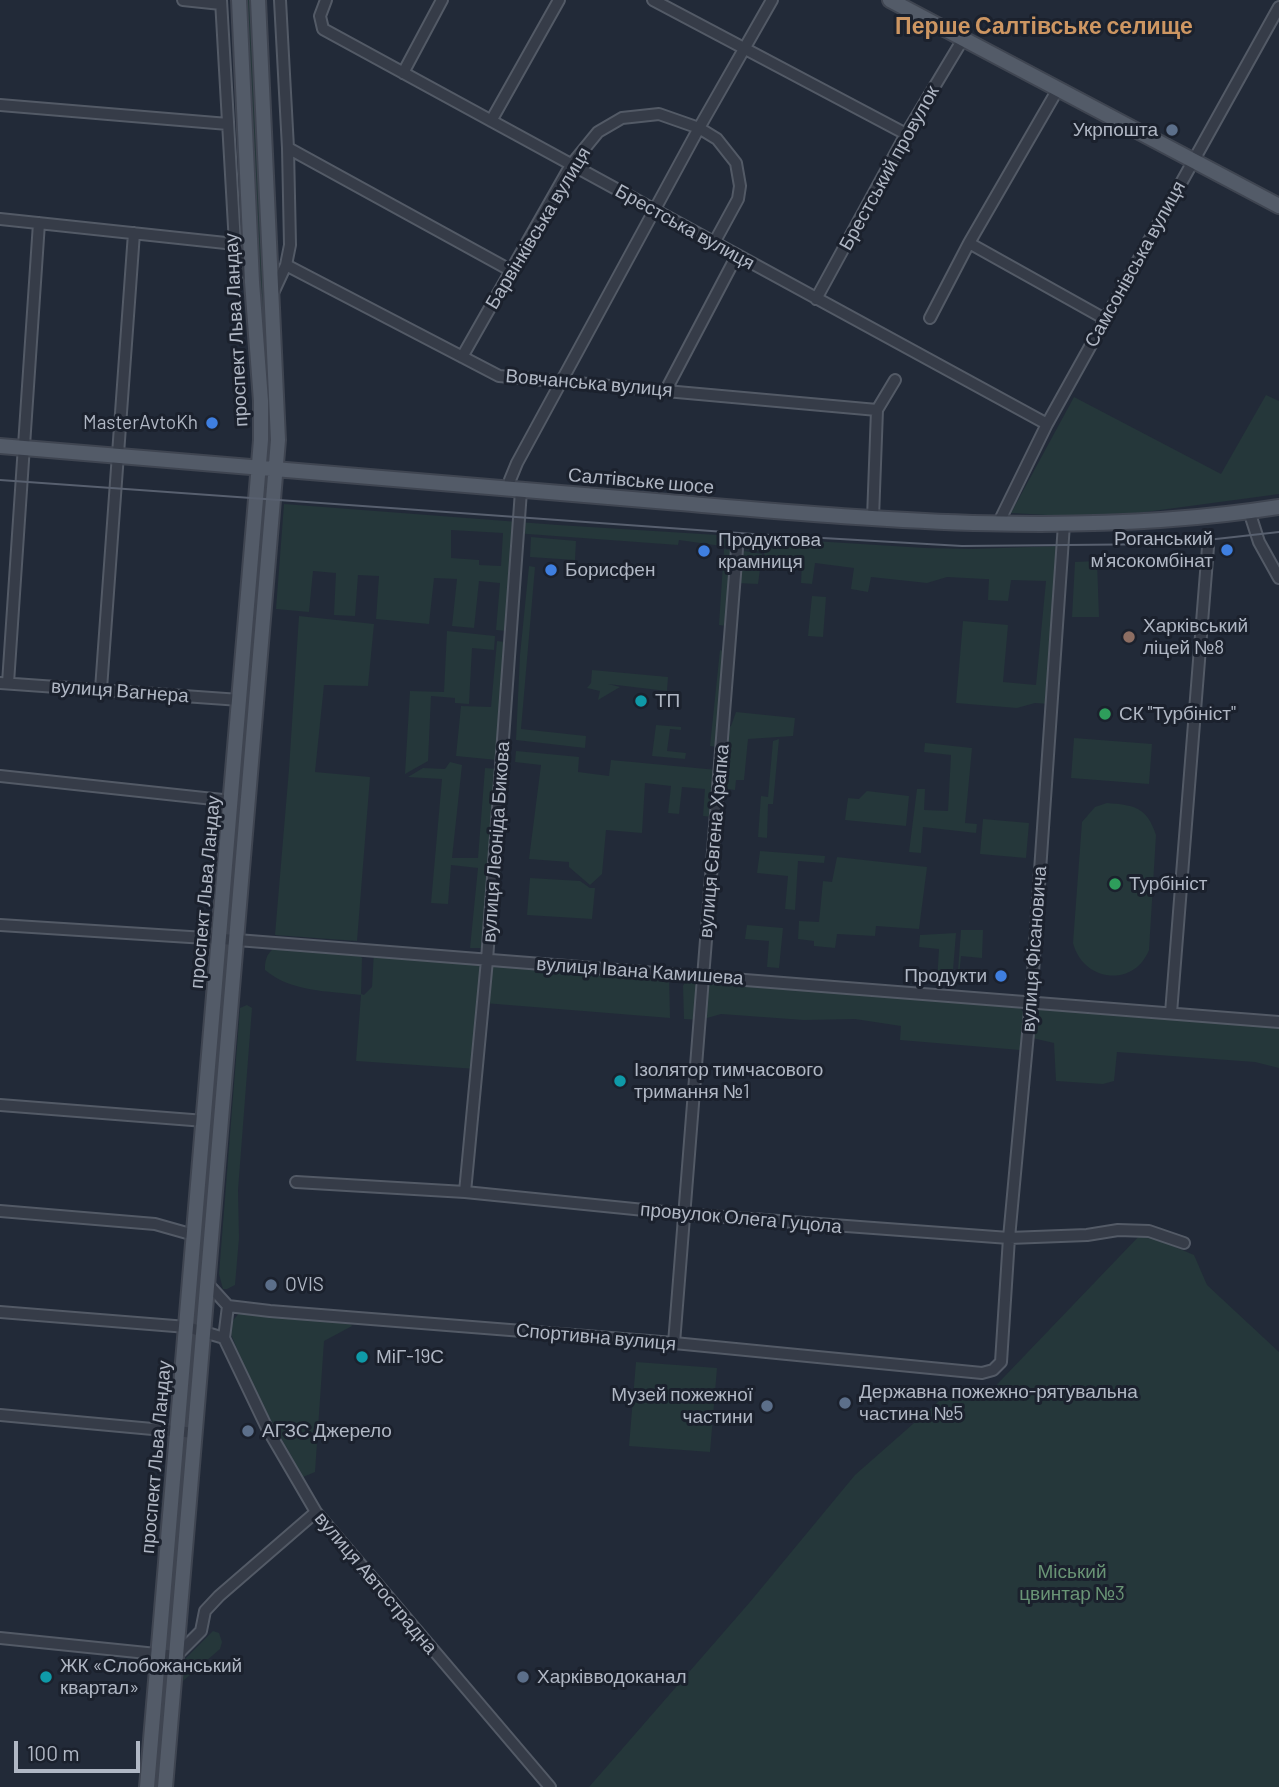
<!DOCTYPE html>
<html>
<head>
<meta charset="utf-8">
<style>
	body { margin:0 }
	#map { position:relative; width:1279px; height:1787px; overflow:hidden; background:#222a38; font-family:Barlow,sans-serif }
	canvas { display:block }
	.scale { position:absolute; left:14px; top:1741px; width:126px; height:32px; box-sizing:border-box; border:4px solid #b0b7c4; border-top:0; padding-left:9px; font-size:21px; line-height:24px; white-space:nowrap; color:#b0b7c4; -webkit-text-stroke:5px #1b212d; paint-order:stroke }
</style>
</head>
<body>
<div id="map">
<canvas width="1279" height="1787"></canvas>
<div class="scale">100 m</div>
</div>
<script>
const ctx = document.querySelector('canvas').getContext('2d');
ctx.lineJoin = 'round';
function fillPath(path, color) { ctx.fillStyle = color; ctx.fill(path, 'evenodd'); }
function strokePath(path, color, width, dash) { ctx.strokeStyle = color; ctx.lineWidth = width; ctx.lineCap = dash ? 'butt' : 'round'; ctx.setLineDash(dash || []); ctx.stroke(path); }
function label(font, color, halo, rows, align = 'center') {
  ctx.font = font + ' Barlow,sans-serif'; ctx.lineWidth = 6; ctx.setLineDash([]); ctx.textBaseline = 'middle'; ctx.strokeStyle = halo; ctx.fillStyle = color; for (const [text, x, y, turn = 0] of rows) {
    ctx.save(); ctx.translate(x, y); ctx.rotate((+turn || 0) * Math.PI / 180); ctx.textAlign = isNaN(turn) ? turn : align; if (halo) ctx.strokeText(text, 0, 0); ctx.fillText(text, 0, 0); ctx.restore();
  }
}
fillPath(new Path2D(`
	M247 0H251L272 436H268Z
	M1266 395 1279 401V494L1138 513 1065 516 1011 513 1074 397 1221 474Z
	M284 504 558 525 925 548 972 549 1061 546 1049 704 1035 703 1017 708 956 703 963 621 1008 625 1003 682 1036 685 1046 581 1011 580 1008 601 988 600 989 579H985L947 577 927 583 871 577 868 592 851 589 854 568 815 563 812 584 801 583 802 563 765 561 764 552 679 540 678 545 514 533 506 631 496 630 500 583 479 581 474 628 452 626 457 579 434 578 429 624 376 619 379 576 358 575 355 616 334 615 336 573 313 571 309 612 276 609ZM451 530 503 533 501 566 479 565V560L451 558Z
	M261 508H266L230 926H226Z
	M531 537 576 541 575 560 530 557Z
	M724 549 732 550 727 626 719 625Z
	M738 550 762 554 758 584 736 583Z
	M1097 561 1099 617H1072L1075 562Z
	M529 566 535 567 521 729 586 736 585 748 516 740 520 655Z
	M812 596 826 597 823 637 808 636Z
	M299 616 374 624 368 686 324 685 315 772 370 777 357 941 275 935 289 769Z
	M447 631 495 636 494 650 472 648 469 704 455 703V698L431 696 428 761 405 774 410 691 444 692Z
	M497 641 505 642 497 760 456 756 461 706 491 707Z
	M720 650 726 652 717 747 710 746Z
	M592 670 668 677 667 691 608 684 620 687 598 700 600 691 587 688 591 683Z
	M736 712 795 718 793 736 748 739 744 780H736L735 790 721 788 727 728 731 726Z
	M656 725 681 727V730L670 729 667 751 686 753 685 759 652 756Z
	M1074 738 1152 744 1149 784 1071 778Z
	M779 739 773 804H768L767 838 758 837 761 796 768 797 773 741Z
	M925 743 972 748 965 823 977 824 976 833 923 827 921 853 909 852 917 789H925L924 810 948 811 951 755 924 752Z
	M516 751 579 757 578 772 609 776 611 760 717 770 713 817 703 816 705 789 682 787 679 814 668 813 671 786 645 783 642 833 606 830 602 874 590 885 569 867V862L529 859 541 765 515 762Z
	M450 762 462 765 452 858H478L485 768 497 769 484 948H470L478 868 451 865 448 904 431 903 442 779 408 777 423 768 445 769Z
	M867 791 909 796 906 826 845 820 848 798 859 799Z
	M1107 803C1134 805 1147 807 1156 835L1149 950C1134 988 1083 982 1073 943L1082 822 1095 807Z
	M983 819 1029 823 1026 858 980 854Z
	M760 851 825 856 824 863 798 861 795 910 785 909 788 876 757 873Z
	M837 857 927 867 919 929 876 926 875 936 837 934 835 948 814 946V941L798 939 799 921 819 922 823 881 832 882Z
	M530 878 580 881 590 888H595L592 919 527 915Z
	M747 925 783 928 779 968 767 967 769 941 745 939Z
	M961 930H983L982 958 961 956 959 976 963 977 962 984H957Z
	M956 933 952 983 937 982 939 949 919 947 920 935Z
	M282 943 355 949 362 958 361 994 364 995 372 987 374 951 669 973 670 1018 484 1003 477 1069 356 1061 361 995C328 991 291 992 265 970 265 955 269 951 282 943Z
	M222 970H226L197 1313 193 1312Z
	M689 975 1018 1006 1024 1013 1020 1050 900 1040 901 1026 855 1019 804 1020 721 1014 700 1020 684 1019 683 986Z
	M1037 1001 1279 1022V1068L1255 1062 1117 1052 1114 1081 1103 1084 1056 1081 1054 1043 1032 1038 1033 1013Z
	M247 1005 252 1008 238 1190 239 1238 235 1285 227 1289H223L219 1274 240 1008Z
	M1142 1233 1194 1255 1207 1285 1279 1352V1787H589L750 1602 855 1475 955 1387 982 1400Z
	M240 1312 349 1321 352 1326 324 1341 315 1472 303 1477 254 1390 230 1332 231 1323Z
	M636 1362 717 1368 710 1452 629 1446Z
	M213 1631 219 1633 222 1642 220 1649 183 1681 184 1660Z`), '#25373a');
const minor = new Path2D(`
	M183 0 221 4
	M221 0 235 244 242 264 251 280
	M326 0 320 16 323 29 1047 424
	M653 0 906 134
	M403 73 442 0
	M0 105 228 124
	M491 121 559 0
	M288 148 510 270
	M0 219 235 244
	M969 243 1105 319
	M286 265 499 376 877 410
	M273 293 286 265 290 245 288 148 280 0
	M816 299 906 134 963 39
	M930 318 969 243 1058 89
	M462 357 571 165 598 132 622 118 659 114 699 128 717 139 736 163 740 186 738 199 714 243
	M666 390 737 255
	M509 490 510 480 517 463 699 128 772 0
	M1249 511 1259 542 1279 578
	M873 518 877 410 895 380
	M998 524 1047 424 1279 7
	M0 683 240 700
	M8 683 39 223
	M101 689 134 233
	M0 776 232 801
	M0 925 237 940 1279 1022
	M1171 1013 1208 547
	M0 1105 205 1121
	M296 1182 465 1192 684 1214 1009 1238 1087 1235 1118 1230 1149 1231 1184 1243
	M465 1192 487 960 521 491
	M0 1211 155 1224 194 1235
	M208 1284 228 1306 270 1311 674 1343 982 1373 993 1370 1001 1362 1009 1238 1031 1001 1064 524
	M0 1312 187 1327 224 1338 267 1428 316 1512 550 1787
	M224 1338 228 1306
	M674 1343 737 549
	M0 1415 196 1433
	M0 1638 176 1656 201 1631 205 1611 219 1596 316 1512`);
const major = new Path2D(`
	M890 0 1279 206
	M0 446C223 464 445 484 668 502 871 519 1076 539 1279 507
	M147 1787 261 440V401L252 282 239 0
	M165 1787 278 440 258 0`);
strokePath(minor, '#535a66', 14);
strokePath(major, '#3f4551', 18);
strokePath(minor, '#363c48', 10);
strokePath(major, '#535b68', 14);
strokePath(new Path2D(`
	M0 480 753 534 962 546 1171 544 1279 532`), '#58606f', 2);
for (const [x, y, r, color] of [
	[1172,130,7,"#5c6f8a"],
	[212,423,7,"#3f7fe0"],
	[1227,550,7,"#3f7fe0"],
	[704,551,7,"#3f7fe0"],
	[551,570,7,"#3f7fe0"],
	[1129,637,7,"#8d6e63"],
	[641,701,7,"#0f9aa8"],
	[1105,714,7,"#2e9e5b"],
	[1115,884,7,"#2e9e5b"],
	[1001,976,7,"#3f7fe0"],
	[620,1081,7,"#0f9aa8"],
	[271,1285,7,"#5c6f8a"],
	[362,1357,7,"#0f9aa8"],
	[845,1403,7,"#5c6f8a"],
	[767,1406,7,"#5c6f8a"],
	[248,1431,7,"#5c6f8a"],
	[46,1677,7,"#0f9aa8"],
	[523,1677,7,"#5c6f8a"]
]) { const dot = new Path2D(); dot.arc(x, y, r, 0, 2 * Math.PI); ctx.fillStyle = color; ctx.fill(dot); strokePath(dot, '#1b212d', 2.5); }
label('19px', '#b0b7c4', '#1b212d', [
	["Укрпошта",1158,130,"right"],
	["MasterAvtoKh",198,423,"right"],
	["Роганський",1213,539,"right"],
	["м'ясокомбінат",1213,561,"right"],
	["Продуктова",718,540],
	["крамниця",718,562],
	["Борисфен",565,570],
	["Харківський",1143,626],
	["ліцей №8",1143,648],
	["ТП",655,701],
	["СК \"Турбініст\"",1119,714],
	["Турбініст",1129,884],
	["Продукти",987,976,"right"],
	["Ізолятор тимчасового",634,1070],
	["тримання №1",634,1092],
	["OVIS",285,1285],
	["МіГ-19С",376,1357],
	["Державна пожежно-рятувальна",859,1392],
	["частина №5",859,1414],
	["Музей пожежної",753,1395,"right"],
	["частини",753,1417,"right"],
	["АГЗС Джерело",262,1431],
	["ЖК «Слобожанський",60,1666],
	["квартал»",60,1688],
	["Харківводоканал",537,1677]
], 'left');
label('19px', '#b0b7c4', '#1b212d', [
	["Брестський провулок",889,168,-61],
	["Брестська вулиця",685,227,29],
	["Барвінківська вулиця",538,228,-59],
	["Самсонівська вулиця",1135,264,-61],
	["проспект Льва Ландау",236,330,-93],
	["Вовчанська вулиця",589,383,5],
	["Салтівське шосе",641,481,5],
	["вулиця Вагнера",120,691,4],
	["вулиця Євгена Храпка",714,841,-85],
	["вулиця Леоніда Бикова",496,842,-86],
	["проспект Льва Ландау",205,892,-85],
	["вулиця Фісановича",1034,949,-86],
	["вулиця Івана Камишева",640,971,4],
	["провулок Олега Гуцола",741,1218,5],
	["Спортивна вулиця",596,1337,5],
	["проспект Льва Ландау",156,1457,-85],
	["вулиця Автострадна",376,1583,50]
]);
label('19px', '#699475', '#1b212d', [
	["Міський",1072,1572],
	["цвинтар №3",1072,1594]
]);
label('bold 23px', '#cd9662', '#1b212d', [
	["Перше Салтівське селище",1044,26]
]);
</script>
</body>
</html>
